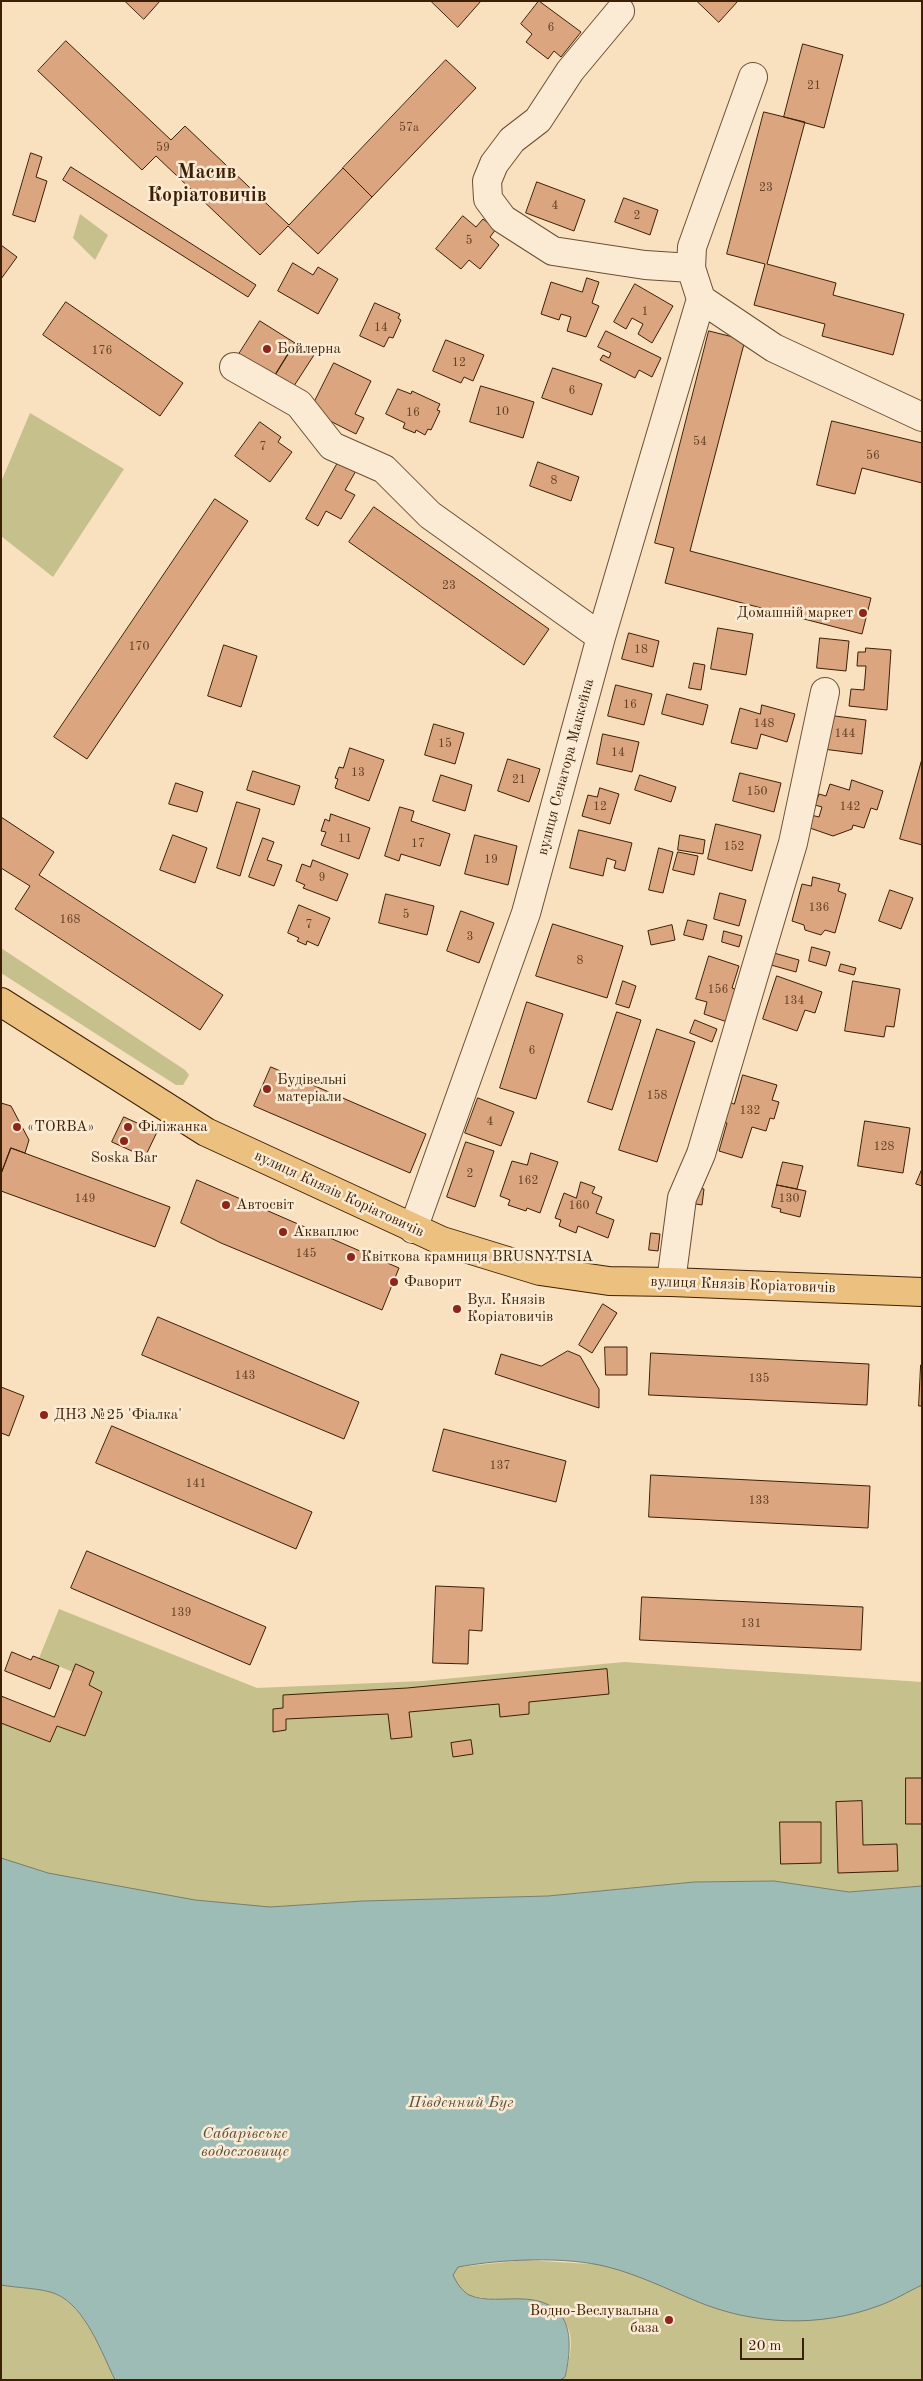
<!DOCTYPE html>
<html>
<head>
<meta charset="utf-8">
<style>
	body { margin:0 }
	#map { position:relative; width:923px; height:2381px; overflow:hidden; background:#f9e0be; font-family:"Old Standard TT",serif }
	canvas { display:block }
	.frame { position:absolute; inset:0; border:2px solid #3c1f05; pointer-events:none }
	.scale { position:absolute; left:740px; top:2338px; width:64px; height:22px; box-sizing:border-box; border:2px solid #3c1f05; border-top:0; padding-left:6px; font-size:15px; line-height:18px; white-space:nowrap; color:#3c1f05; -webkit-text-stroke:4px #fbebd5; paint-order:stroke }
</style>
</head>
<body>
<div id="map">
<canvas width="923" height="2381"></canvas>
<div class="frame"></div>
<div class="scale">20 m</div>
</div>
<script>
const ctx = document.querySelector('canvas').getContext('2d');
ctx.lineJoin = 'round';
function fillPath(path, color) { ctx.fillStyle = color; ctx.fill(path, 'evenodd'); }
function strokePath(path, color, width, dash) { ctx.strokeStyle = color; ctx.lineWidth = width; ctx.lineCap = dash ? 'butt' : 'round'; ctx.setLineDash(dash || []); ctx.stroke(path); }
function label(font, color, halo, rows, align = 'center') {
  ctx.font = font + ' "Old Standard TT",serif'; ctx.lineWidth = 5; ctx.setLineDash([]); ctx.textBaseline = 'middle'; ctx.strokeStyle = halo; ctx.fillStyle = color; for (const [text, x, y, turn = 0] of rows) {
    ctx.save(); ctx.translate(x, y); ctx.rotate((+turn || 0) * Math.PI / 180); ctx.textAlign = isNaN(turn) ? turn : align; if (halo) ctx.strokeText(text, 0, 0); ctx.fillText(text, 0, 0); ctx.restore();
  }
}
fillPath(new Path2D(`
	M80 214 108 235 95 260 73 238Z
	M30 413 124 469 53 577 1 536V482Z
	M1 948 185 1070 189 1075 183 1085H176L1 973Z
	M59 1609 257 1688 423 1681 624 1662 922 1682V1886L849 1892 774 1881 694 1882 548 1896 363 1901 270 1907 1 1897V1723L49 1742 57 1726 85 1736 102 1692 89 1685 94 1672 76 1664 73 1672 39 1658Z
	M922 2228V2380H560L565 2377C568 2364 573 2347 570 2334 562 2300 519 2299 491 2299L89 2240 458 2267 525 2260 591 2264Z
	M1 2285C17 2288 42 2288 56 2294 84 2306 103 2353 115 2380H1Z`), '#c5c08c');
const water = new Path2D(`
	M1 1858 48 1873 195 1900 270 1907 363 1901 548 1896 694 1882 774 1881 849 1892 922 1886V2285C907 2292 893 2301 878 2306 819 2328 753 2325 696 2301 667 2289 639 2275 608 2267 566 2256 501 2259 458 2267L453 2275C456 2282 462 2291 469 2295 485 2302 506 2298 523 2299 572 2301 574 2338 565 2377L560 2380H115C102 2353 85 2306 56 2294 42 2288 17 2288 1 2285Z`);
fillPath(water, '#9ebcb6');
strokePath(water, '#777d6f', 1);
const building = new Path2D(`
	M125 1H160L144 19Z
	M431 1H481L458 27Z
	M539 1 581 32 561 57 554 51 548 59 526 42 532 34 521 24Z
	M697 1H738L719 22Z
	M66 41 171 140 185 126 289 225 343 168 372 197 318 254 288 226 260 255 156 156 142 170 38 71Z
	M803 44 843 55 824 128 784 117Z
	M446 60 476 88 372 197 343 168Z
	M764 112 805 122 767 264 836 283 833 295 904 314 893 355 822 336 825 324 754 305 765 264 727 254Z
	M31 153 42 157 36 177 47 181 35 222 13 215Z
	M71 167 256 285 248 297 63 180Z
	M537 182 585 200 574 231 526 213Z
	M624 198 658 210 650 235 615 222Z
	M463 216 476 227 483 219 496 229 490 237 499 245 480 269 469 260 461 269 436 249Z
	M1 245 17 257 1 279Z
	M293 263 313 275 318 267 338 279 318 314 278 291Z
	M587 278 599 282 592 303 599 306 586 337 567 331 571 317 561 314 559 320 541 314 551 282 582 292Z
	M635 284 673 306 652 343 638 334 643 324 632 318 626 329 614 322Z
	M66 302 183 383 160 416 43 335Z
	M375 303 400 314 398 318 401 320 393 338 389 337 384 347 360 336Z
	M260 321 295 343 274 377 239 354Z
	M606 331 661 358 652 377 639 370 635 378 600 360 603 355 609 358 611 353 598 347Z
	M709 331 745 340 690 551 871 598 862 634 665 583 674 548 655 543Z
	M446 340 484 355 473 381 464 377 461 383 433 371Z
	M295 343 314 355 292 389 274 377Z
	M334 363 371 381 355 414 364 418 356 434 310 411Z
	M553 368 602 384 592 415 542 398Z
	M481 386 534 402 523 438 470 422Z
	M398 389 411 394 412 391 440 404 437 410 440 411 431 430 428 429 425 435 416 430 415 433 403 428 405 423 386 414Z
	M832 421 922 443V483L862 468 855 494 817 485Z
	M260 422 281 437 278 442 292 452 270 482 235 456Z
	M340 459 357 469 345 490 355 495 341 519 326 511 318 526 306 519Z
	M538 462 579 477 571 501 530 486Z
	M215 499 248 521 87 759 54 737Z
	M374 507 549 629 524 665 349 542Z
	M718 628 753 634 746 675 711 669Z
	M629 633 659 641 653 667 622 659Z
	M820 638 849 641 846 671 817 668Z
	M224 645 257 656 241 707 208 696Z
	M866 648 891 650 887 710 849 706 851 689 864 690 866 666H857L858 652H865Z
	M694 663 705 665 701 690 689 688Z
	M616 685 652 694 644 725 608 716Z
	M667 694 708 705 703 725 662 714Z
	M762 705 795 714 787 742 761 734 757 749 731 743 740 708 760 714Z
	M827 715 866 720 862 754 823 749Z
	M434 724 464 733 455 764 425 755Z
	M603 734 639 742 632 772 597 764Z
	M350 748 384 760 369 801 335 788 338 779 335 778 339 767 343 768Z
	M508 759 540 769 529 802 498 791Z
	M922 759V845L900 839Z
	M253 771 300 786 294 805 247 790Z
	M740 773 781 783 774 812 733 801Z
	M441 775 472 785 465 811 433 801Z
	M640 775 676 787 671 802 635 790Z
	M852 780 883 791 877 810 871 808 864 828 853 825 852 829 833 836 807 827 811 815 819 817 822 807 815 805 819 794 826 796 830 784 849 790Z
	M176 783 203 792 197 812 169 804Z
	M600 788 619 794 610 824 582 816 588 795 597 797Z
	M237 802 260 809 240 876 217 868Z
	M400 807 414 811 411 821 450 834 440 866 401 854 399 861 385 856Z
	M331 814 370 828 359 859 321 845 326 832 321 831 325 819 329 821Z
	M1 817 54 852 39 875 223 995 200 1030 15 909 30 886 1 868Z
	M716 824 761 835 752 871 708 859Z
	M579 830 632 843 625 871 614 868 616 861 607 858 603 876 570 868Z
	M173 835 207 848 195 883 160 870Z
	M475 835 517 846 508 885 465 874Z
	M680 835 705 840 703 854 678 850Z
	M263 838 274 842 267 860 282 865 274 886 249 877Z
	M659 848 673 852 663 893 649 890Z
	M678 852 698 856 694 875 673 870Z
	M313 860 348 874 337 901 303 888 305 885 296 881 302 864 310 867Z
	M813 877 840 884 838 891 846 894 835 933 825 930 821 935 805 930 804 925 792 921 802 884 811 886Z
	M890 890 913 898 901 929 879 921Z
	M720 893 746 900 739 926 714 919Z
	M386 894 434 906 427 935 379 923Z
	M299 905 330 918 318 946 307 941 306 945 297 941 299 938 288 933Z
	M461 911 494 923 479 963 447 951Z
	M688 920 707 925 703 940 684 935Z
	M553 924 623 946 607 998 536 976Z
	M672 925 675 940 651 945 648 931Z
	M724 931 742 936 739 947 722 942Z
	M812 947 830 952 826 966 809 961Z
	M774 953 799 960 796 972 771 965Z
	M709 956 739 966 732 988 743 992 733 1024 704 1014 707 1002 696 999Z
	M841 964 856 968 854 975 839 971Z
	M777 976 822 992 815 1013 805 1010 797 1031 763 1019Z
	M623 981 636 986 629 1008 616 1004Z
	M853 981 900 989 894 1027 886 1026 884 1037 845 1031Z
	M527 1002 563 1014 536 1099 500 1088Z
	M617 1012 641 1020 612 1110 588 1102Z
	M695 1020 717 1029 712 1042 690 1033Z
	M657 1029 695 1042 657 1162 619 1150Z
	M271 1067 426 1134 410 1173 254 1106Z
	M743 1075 777 1085 772 1100 779 1102 774 1119 770 1118 766 1131 752 1127 742 1158 719 1151 727 1123 722 1122 727 1101 734 1104Z
	M478 1098 514 1112 501 1146 465 1133Z
	M1 1103 11 1106 29 1140 25 1153 11 1148 1 1174Z
	M124 1117 157 1132 145 1157 112 1142Z
	M865 1121 910 1128 903 1173 858 1166Z
	M466 1142 494 1151 475 1207 447 1197Z
	M11 1148 170 1207 155 1247 1 1191V1174Z
	M531 1153 558 1162 540 1213 527 1208 526 1211 508 1205 510 1200 500 1196 512 1161 527 1165Z
	M783 1162 803 1166 797 1189 777 1185Z
	M922 1169V1186L916 1184Z
	M197 1180 399 1268 382 1310 221 1243 181 1223Z
	M581 1182 595 1187 592 1193 602 1197 596 1213 614 1220 608 1238 578 1226 576 1233 559 1226 561 1220 555 1218 564 1193 576 1198Z
	M777 1185 806 1191 800 1217 780 1212 781 1209 772 1207Z
	M693 1187 704 1189 702 1205 690 1203Z
	M651 1233 660 1234 658 1251 649 1250Z
	M603 1304 617 1313 592 1353 579 1345Z
	M158 1317 359 1402 344 1439 142 1355Z
	M605 1347H627V1375H606Z
	M568 1351 580 1356 599 1389V1408L495 1374 501 1354 541 1366Z
	M651 1353 869 1364 867 1405 649 1395Z
	M921 1365H922V1406H919Z
	M1 1387 24 1396 9 1436 1 1433Z
	M112 1426 312 1512 296 1549 96 1463Z
	M444 1429 566 1461 556 1502 433 1471Z
	M651 1475 870 1486 868 1528 649 1517Z
	M87 1551 266 1627 250 1665 71 1588Z
	M436 1586 484 1588 482 1631 469 1630 468 1664 433 1663Z
	M642 1597 863 1607 861 1650 640 1640Z
	M12 1652 31 1660 33 1656 59 1666 50 1689 5 1671Z
	M76 1664 94 1672 89 1685 102 1692 85 1736 57 1726 50 1742 1 1723V1696L54 1717Z
	M607 1669 609 1694 529 1702V1714L500 1717 499 1704 409 1712 412 1737 391 1739 388 1714 286 1719V1730L273 1732V1709L283 1708V1695L407 1688Z
	M471 1740 473 1754 453 1757 451 1743Z
	M906 1778H922V1824H906Z
	M862 1801 863 1845 897 1844 898 1871 838 1873 836 1802Z
	M780 1822H821V1863L781 1864Z`);
fillPath(building, '#dba580');
strokePath(building, '#3c1f05', 1);
const minor = new Path2D(`
	M620 11 570 71 538 120 512 140 494 164 487 181 488 199 503 219 553 251 645 265 691 268
	M753 77 692 247 691 268 701 299 774 348 922 417
	M234 367 299 404 332 446 384 469 430 515 601 637
	M413 1229 526 913 601 637 701 299
	M671 1282 682 1198 701 1154 793 843 825 692`);
const major = new Path2D(`
	M1 1002 206 1132 442 1241 540 1271 609 1281 671 1282 922 1292`);
strokePath(minor, '#6b4f33', 30);
strokePath(major, '#3c1f05', 30);
strokePath(minor, '#fbebd5', 28);
strokePath(major, '#ecc07f', 28);
for (const [x, y, r, color] of [
	[267,349,5,"#8f2418"],
	[863,613,5,"#8f2418"],
	[267,1089,5,"#8f2418"],
	[17,1127,5,"#8f2418"],
	[128,1127,5,"#8f2418"],
	[124,1141,5,"#8f2418"],
	[226,1205,5,"#8f2418"],
	[283,1232,5,"#8f2418"],
	[351,1257,5,"#8f2418"],
	[394,1282,5,"#8f2418"],
	[457,1309,5,"#8f2418"],
	[44,1415,5,"#8f2418"],
	[669,2320,5,"#8f2418"]
]) { const dot = new Path2D(); dot.arc(x, y, r, 0, 2 * Math.PI); ctx.fillStyle = color; ctx.fill(dot); strokePath(dot, '#fbebd5', 2); }
label('12px', '#644024', null, [
	["6",551,28],
	["21",814,86],
	["57а",409,128],
	["59",163,148],
	["23",766,188],
	["4",555,206],
	["2",637,216],
	["5",469,241],
	["1",645,312],
	["14",381,328],
	["176",102,351],
	["12",459,363],
	["6",572,391],
	["10",502,412],
	["16",413,413],
	["54",700,442],
	["7",263,447],
	["56",873,456],
	["8",554,481],
	["23",449,586],
	["170",139,647],
	["18",641,650],
	["16",630,705],
	["148",764,724],
	["144",845,734],
	["15",445,744],
	["14",618,753],
	["13",358,773],
	["21",519,780],
	["150",757,792],
	["12",600,807],
	["142",850,807],
	["11",345,839],
	["17",418,844],
	["152",734,847],
	["19",491,860],
	["9",322,878],
	["136",819,908],
	["5",406,915],
	["168",70,920],
	["7",309,925],
	["3",470,937],
	["8",580,961],
	["156",718,990],
	["134",794,1001],
	["6",532,1051],
	["158",657,1096],
	["132",750,1111],
	["4",490,1122],
	["128",884,1147],
	["2",470,1174],
	["162",528,1181],
	["149",85,1199],
	["130",789,1199],
	["160",579,1206],
	["145",306,1254],
	["143",245,1376],
	["135",759,1379],
	["137",500,1466],
	["141",196,1484],
	["133",759,1501],
	["139",181,1613],
	["131",751,1624]
]);
label('15px', '#3c1f05', '#fbebd5', [
	["Бойлерна",277,349],
	["Домашній маркет",853,613,"right"],
	["Будівельні",277,1080],
	["матеріали",277,1097],
	["«TORBA»",27,1127],
	["Філіжанка",138,1127],
	["Soska Bar",124,1158,"center"],
	["Автосвіт",236,1205],
	["Акваплюс",293,1232],
	["Квіткова крамниця BRUSNYTSIA",361,1257],
	["Фаворит",404,1282],
	["Вул. Князів",467,1300],
	["Коріатовичів",467,1317],
	["ДНЗ №25 'Фіалка'",54,1415],
	["Водно-Веслувальна",659,2311,"right"],
	["база",659,2328,"right"]
], 'left');
label('15px', '#3c1f05', '#fbebd5', [
	["вулиця Сенатора Маккейна",566,767,-75],
	["вулиця Князів Коріатовичів",339,1194,25],
	["вулиця Князів Коріатовичів",743,1285,2]
]);
label('italic 16px', '#594e3a', '#fbebd5', [
	["Південний Буг",461,2103],
	["Сабарівське",245,2134],
	["водосховище",245,2152]
]);
label('bold 20px', '#3c1f05', '#fbebd5', [
	["Масив",207,173],
	["Коріатовичів",207,196]
]);
</script>
</body>
</html>
